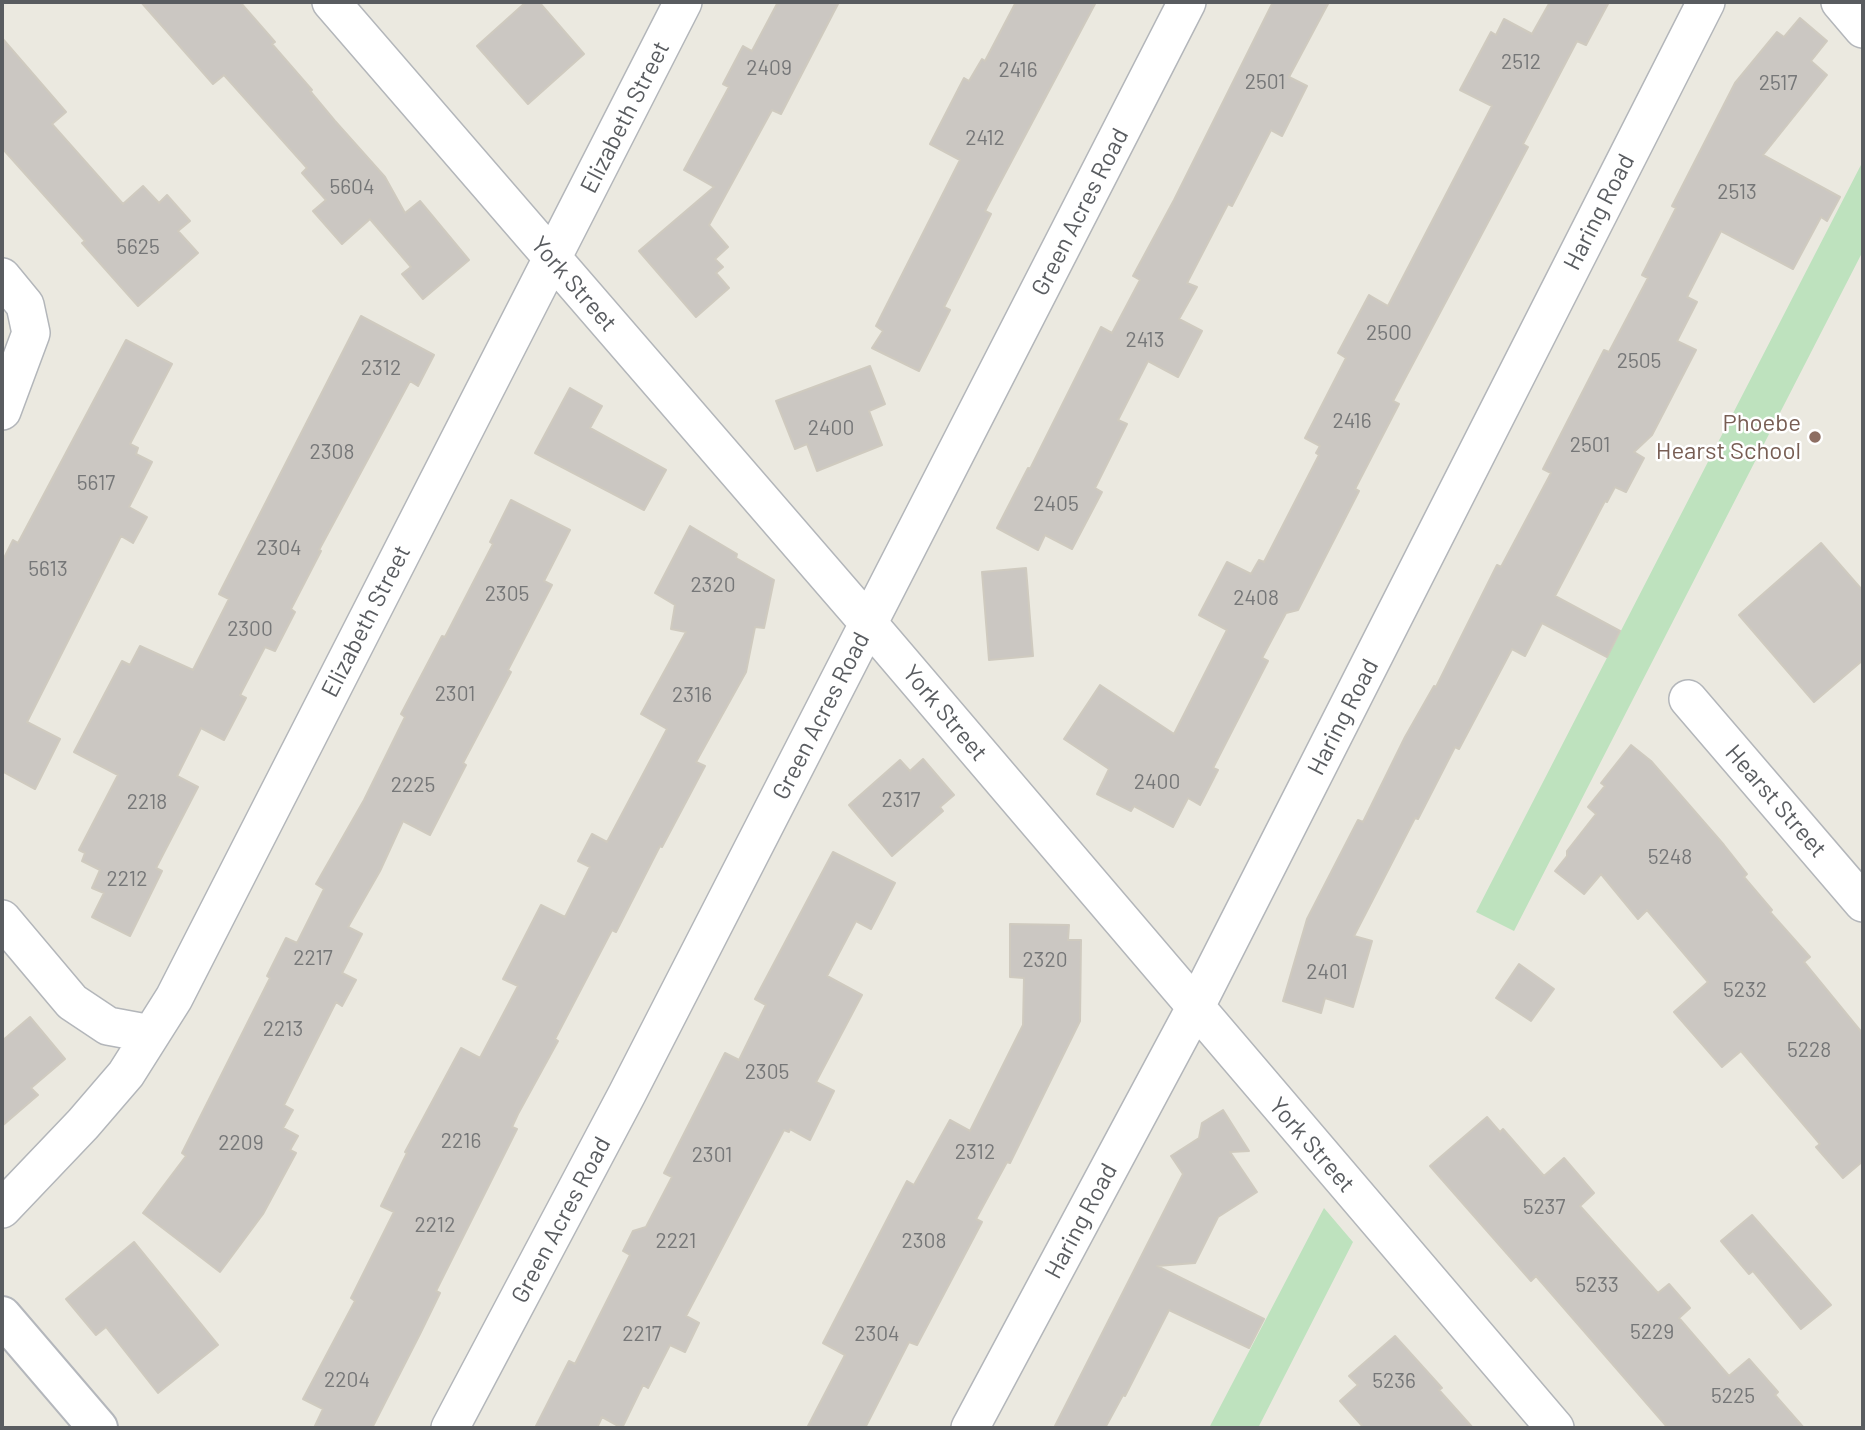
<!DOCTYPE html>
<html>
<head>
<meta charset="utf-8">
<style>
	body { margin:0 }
	#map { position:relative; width:1865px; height:1430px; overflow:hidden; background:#ebe9e0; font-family:Barlow,sans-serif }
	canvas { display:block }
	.frame { position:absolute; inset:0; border:4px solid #595c60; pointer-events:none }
</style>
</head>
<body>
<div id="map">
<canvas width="1865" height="1430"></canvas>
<div class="frame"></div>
</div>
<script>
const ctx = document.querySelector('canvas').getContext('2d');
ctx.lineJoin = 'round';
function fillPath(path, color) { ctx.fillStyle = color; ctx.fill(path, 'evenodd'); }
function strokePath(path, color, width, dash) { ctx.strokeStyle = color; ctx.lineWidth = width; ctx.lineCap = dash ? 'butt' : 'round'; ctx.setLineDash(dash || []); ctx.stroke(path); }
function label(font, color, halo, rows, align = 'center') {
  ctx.font = font + ' Barlow,sans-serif'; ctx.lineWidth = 5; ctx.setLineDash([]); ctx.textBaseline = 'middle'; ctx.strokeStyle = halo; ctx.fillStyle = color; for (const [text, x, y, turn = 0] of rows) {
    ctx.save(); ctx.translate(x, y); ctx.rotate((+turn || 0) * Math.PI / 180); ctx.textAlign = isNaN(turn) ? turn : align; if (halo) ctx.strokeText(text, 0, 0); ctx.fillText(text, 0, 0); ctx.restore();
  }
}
fillPath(new Path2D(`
	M1863 161V251L1514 931 1476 912Z
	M1324 1208 1353 1242 1258 1428H1209Z`), '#bee2be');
const building = new Path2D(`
	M141 2H240L275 42 272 44 312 90 310 91 335 121 385 177 405 213 420 201 469 260 423 299 402 274 411 267 370 219 342 244 313 211 326 200 302 173 307 168 224 75 213 84Z
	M526 2H539L584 54 528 104 477 46Z
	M778 2H839L781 114 772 110 709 225 728 247 715 259 723 267 716 273 729 288 696 317 639 251 714 187 684 170 729 87 723 84 743 46 752 51Z
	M1016 2H1096L985 211 991 214 944 307 950 310 919 371 872 348 883 331 876 326 960 160 930 144 964 78 969 81 982 59 985 61Z
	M1273 2H1329L1289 77 1307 86 1282 136 1271 130 1232 206 1228 204 1187 283 1197 287 1179 319 1202 331 1178 377 1148 361 1118 420 1127 424 1095 488 1102 492 1072 549 1045 535 1038 550 997 528 1028 468 1030 469 1101 327 1112 333 1140 280 1133 276 1174 200Z
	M1550 2H1609L1586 45 1577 41 1523 144 1528 147 1393 401 1399 404 1355 489 1359 491 1298 610 1286 613 1262 658 1268 661 1213 768 1218 770 1200 805 1188 798 1173 827 1134 806 1131 811 1097 794 1109 769 1064 739 1100 685 1174 734 1227 630 1199 615 1227 562 1251 574 1259 560 1264 562 1319 455 1316 453 1320 446 1305 438 1346 358 1338 353 1369 295 1388 306 1492 106 1460 90 1491 32 1496 35 1504 19 1532 34Z
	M1800 18 1827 41 1811 61 1827 75 1763 155 1840 197 1827 221 1821 217 1793 269 1721 231 1687 297 1697 302 1677 341 1696 350 1652 435 1634 452 1644 458 1626 492 1615 487 1607 502 1605 501 1555 596 1620 631 1607 657 1542 623 1525 656 1512 649 1459 749 1455 747 1418 819 1415 818 1354 936 1372 941 1353 1007 1325 998 1321 1013 1283 1001 1307 919 1358 820 1363 822 1405 737 1434 686 1436 687 1497 565 1501 567 1551 473 1543 469 1604 350 1609 352 1648 278 1642 275 1676 208 1672 206 1735 83 1777 32 1784 37Z
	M2 38 66 112 52 124 123 204 143 186 159 203 167 195 190 221 178 231 198 253 138 306 82 243 85 241 2 148Z
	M361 316 434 355 418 386 410 381 319 550 321 551 291 609 295 612 275 651 265 647 240 695 246 698 224 740 201 728 177 776 198 787 156 868 162 871 130 936 92 917 104 893 92 888 100 870 82 861 85 853 79 850 118 775 74 752 122 661 130 665 140 646 193 670 229 599 219 594Z
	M126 340 172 364 130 444 138 448 136 454 152 462 129 507 147 517 133 543 121 536 27 722 60 739 35 789 2 771V562L13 540 18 543Z
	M870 366 885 404 869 411 882 445 817 471 807 444 795 449 776 401Z
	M570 388 602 406 590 428 666 470 644 510 535 453Z
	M511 500 570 530 544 581 552 585 508 670 511 672 463 763 466 765 430 835 403 821 380 871 348 927 362 934 342 973 356 980 342 1006 336 1002 284 1105 293 1110 283 1128 298 1136 290 1150 296 1153 263 1214 220 1272 143 1213 186 1156 182 1153 270 978 267 976 286 938 297 943 324 889 316 884 364 800 405 717 401 714 442 636 445 637 493 544 490 542Z
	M690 526 737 554 736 558 774 580 764 628 755 627 746 672 696 762 705 766 662 847 660 846 616 932 612 930 555 1039 558 1041 518 1114 512 1127 517 1129 436 1291 440 1293 420 1334 372 1428H314L323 1409 303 1399 355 1301 351 1298 394 1212 381 1206 407 1153 405 1152 461 1048 480 1058 518 986 503 979 541 905 565 917 590 867 578 861 592 834 607 842 667 729 641 714 686 632 671 629 675 605 655 593Z
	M1821 543 1863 591V660L1814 702 1739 615Z
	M1026 568 1033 656 989 660 982 572Z
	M1631 745 1651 761 1724 845 1747 874 1744 877 1772 910 1770 912 1810 957 1804 962 1863 1034V1161L1843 1178 1816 1147 1820 1144 1741 1051 1722 1067 1674 1012 1708 982 1647 910 1638 919 1601 874 1584 894 1555 871 1567 856V851L1596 814 1588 807 1605 786 1601 783Z
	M923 759 954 795 940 807 943 811 892 856 849 805 900 760 910 771Z
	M833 852 895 883 871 929 856 921 827 976 862 995 816 1082 834 1091 810 1140 790 1129 789 1132 784 1130 686 1316 699 1323 685 1352 670 1345 648 1388 643 1385 622 1428 602 1417 597 1428H535L569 1361 575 1364 630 1255 623 1251 633 1231 646 1227 672 1177 664 1173 725 1053 739 1060 766 1005 755 999Z
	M1010 924 1069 925 1068 940H1081L1080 1021 1010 1163 1007 1162 976 1219 982 1222 917 1345 909 1342 865 1428H807L845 1355 823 1343 907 1181 914 1185 950 1120 970 1131 1023 1025 1024 978 1010 977Z
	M1519 964 1554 989 1531 1021 1496 998Z
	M30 1017 65 1059 31 1088 38 1095 2 1126V1041Z
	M1223 1110 1249 1151 1230 1152 1257 1192 1218 1217 1195 1263 1157 1266 1264 1319 1249 1348 1169 1310 1125 1396 1123 1395 1105 1428H1054L1183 1174 1171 1156 1199 1138 1202 1123Z
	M1487 1117 1500 1132 1503 1129 1544 1176 1564 1158 1594 1193 1580 1206 1658 1293 1669 1284 1690 1308 1679 1318 1729 1376 1749 1359 1778 1392 1775 1395 1804 1428H1668L1536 1276 1531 1281 1430 1166Z
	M1752 1215 1831 1305 1801 1329 1753 1271 1749 1274 1721 1241Z
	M134 1242 218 1345 158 1393 106 1327 96 1335 66 1299Z
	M1395 1336 1442 1388 1439 1390 1473 1428H1364L1340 1401 1358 1385 1349 1376Z`);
fillPath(building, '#cbc7c2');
strokePath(building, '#cfcabf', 2);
const street = new Path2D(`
	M331 2 869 624 1555 1428
	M1840 2 1863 29
	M2 277 25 305 31 333 2 411
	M1688 699 1863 903
	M2 919 72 1002 108 1026 151 1034
	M2 1209 83 1124 126 1074 174 998 683 2
	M450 1428 627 1094 1187 2
	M970 1428 1195 1008 1706 2`);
const secondary = new Path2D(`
	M2 1316 98 1428`);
strokePath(street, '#b3b6ba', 40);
strokePath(secondary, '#b4b7bc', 42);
strokePath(street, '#fff', 37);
strokePath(secondary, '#fff', 38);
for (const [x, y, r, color] of [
	[1815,437,7,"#8d6e63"]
]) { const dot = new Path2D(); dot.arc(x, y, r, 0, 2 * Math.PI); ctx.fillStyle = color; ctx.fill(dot); strokePath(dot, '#fff', 2.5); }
label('21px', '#767778', null, [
	["2512",1521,62],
	["2409",769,68],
	["2416",1018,70],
	["2501",1265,82],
	["2517",1778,83],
	["2412",985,138],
	["5604",352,187],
	["2513",1737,192],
	["5625",138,247],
	["2500",1389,333],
	["2413",1145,340],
	["2505",1639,361],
	["2312",381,368],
	["2416",1352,421],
	["2400",831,428],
	["2501",1590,445],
	["2308",332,452],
	["5617",96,483],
	["2405",1056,504],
	["2304",279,548],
	["5613",48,569],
	["2320",713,585],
	["2305",507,594],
	["2408",1256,598],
	["2300",250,629],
	["2301",455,694],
	["2316",692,695],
	["2400",1157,782],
	["2225",413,785],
	["2317",901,800],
	["2218",147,802],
	["5248",1670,857],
	["2212",127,879],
	["2217",313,958],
	["2320",1045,960],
	["2401",1327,972],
	["5232",1745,990],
	["2213",283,1029],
	["5228",1809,1050],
	["2305",767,1072],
	["2216",461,1141],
	["2209",241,1143],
	["2312",975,1152],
	["2301",712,1155],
	["5237",1544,1207],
	["2212",435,1225],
	["2221",676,1241],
	["2308",924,1241],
	["5233",1597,1285],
	["5229",1652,1332],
	["2217",642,1334],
	["2304",877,1334],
	["2204",347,1380],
	["5236",1394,1381],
	["5225",1733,1396]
]);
label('24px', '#595c60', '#fff', [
	["Elizabeth Street",625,117,-63],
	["Green Acres Road",1080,212,-63],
	["Haring Road",1599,212,-63],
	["York Street",574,284,49],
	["Elizabeth Street",366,621,-63],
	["York Street",945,713,50],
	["Green Acres Road",821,716,-63],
	["Haring Road",1343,717,-63],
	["Hearst Street",1776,801,49],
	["York Street",1312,1145,49],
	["Green Acres Road",561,1220,-62],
	["Haring Road",1081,1221,-62]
]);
label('24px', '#785e54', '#fff', [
	["Phoebe",1801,423],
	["Hearst School",1801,451]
], 'right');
</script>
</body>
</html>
